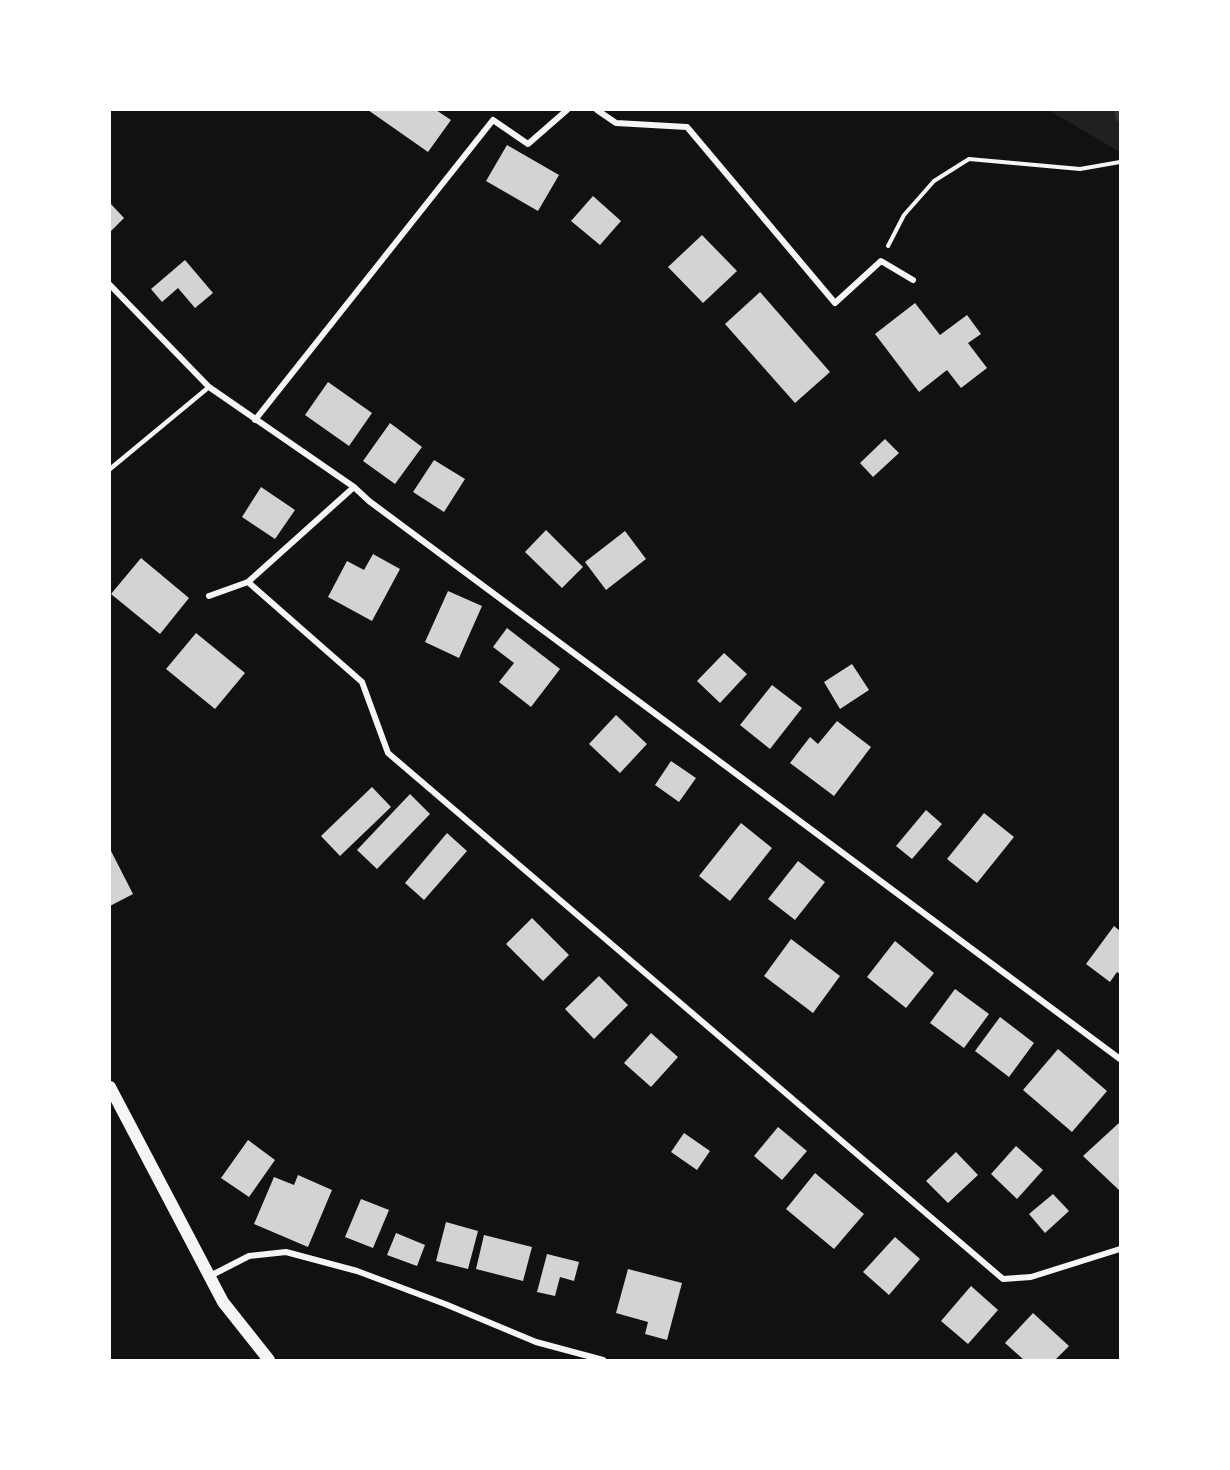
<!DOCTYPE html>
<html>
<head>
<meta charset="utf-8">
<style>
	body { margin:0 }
	#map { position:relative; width:1230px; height:1470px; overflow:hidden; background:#111; font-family:Helvetica,sans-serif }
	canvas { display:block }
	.frame { position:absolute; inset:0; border:111px solid #fff; pointer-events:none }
</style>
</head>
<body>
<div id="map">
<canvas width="1230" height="1470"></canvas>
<div class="frame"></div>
</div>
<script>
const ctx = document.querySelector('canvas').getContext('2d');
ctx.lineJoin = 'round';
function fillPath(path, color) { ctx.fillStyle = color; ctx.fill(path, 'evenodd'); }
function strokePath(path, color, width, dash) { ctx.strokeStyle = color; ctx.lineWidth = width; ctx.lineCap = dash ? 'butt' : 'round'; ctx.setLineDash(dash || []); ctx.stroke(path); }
fillPath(new Path2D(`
	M1048 110H1120V152Z`), '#202020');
strokePath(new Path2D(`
	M1118 110 1120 118`), '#333', 8);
fillPath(new Path2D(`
	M368 110H436L451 120 428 152Z
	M507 145 559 175 538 211 486 181Z
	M593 196 621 221 600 245 571 221Z
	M110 203 124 218 110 232Z
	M702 235 737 271 703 303 668 267Z
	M185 260 213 293 195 308 178 288 162 302 151 289Z
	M760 292 830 372 795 403 725 324Z
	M915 303 940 335 967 315 981 334 968 343 987 368 961 388 947 370 919 392 875 334Z
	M328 382 372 413 349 446 305 415Z
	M390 423 422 447 395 484 363 461Z
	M885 439 899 453 873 477 860 463Z
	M434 460 465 479 444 512 413 492Z
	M261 487 295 510 275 539 242 517Z
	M546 530 583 567 562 588 525 552Z
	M625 531 646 559 606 590 585 562Z
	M373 554 400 569 372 621 328 597 347 561 364 570Z
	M141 558 189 598 160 634 111 594Z
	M448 591 482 606 459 658 425 642Z
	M507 628 560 669 531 707 499 682 514 663 493 647Z
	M196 633 245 673 215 709 166 669Z
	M724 653 747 674 720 703 697 681Z
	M852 664 869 690 840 709 824 682Z
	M772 685 802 708 770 749 740 725Z
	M616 715 647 744 620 773 589 744Z
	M837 721 871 747 834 796 790 763 810 737 818 744Z
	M671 761 696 778 679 802 655 785Z
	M372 787 391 807 340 856 321 836Z
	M410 794 430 814 377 869 357 850Z
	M926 810 942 824 912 859 896 846Z
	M984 813 1014 837 977 883 947 859Z
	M741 823 772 848 730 901 699 876Z
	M447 833 467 851 424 900 405 883Z
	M110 849 133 894 110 906Z
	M798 861 825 882 795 920 768 899Z
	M532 918 569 955 543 981 506 944Z
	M1114 926 1120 931V974L1117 972 1110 982 1086 964Z
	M791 939 840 976 813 1013 764 976Z
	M895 941 934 973 906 1008 867 977Z
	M599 976 628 1005 594 1039 565 1009Z
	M955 989 989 1014 964 1048 930 1023Z
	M1000 1017 1034 1043 1009 1077 975 1051Z
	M651 1033 678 1057 651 1087 624 1063Z
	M1058 1049 1107 1091 1072 1132 1023 1090Z
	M1120 1122V1191L1083 1156Z
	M778 1127 807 1151 782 1180 754 1156Z
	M684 1133 710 1151 697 1170 671 1152Z
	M248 1140 275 1160 249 1197 221 1178Z
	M1016 1146 1043 1170 1017 1199 991 1174Z
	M956 1152 978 1175 948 1203 926 1181Z
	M815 1173 864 1214 834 1249 786 1209Z
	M298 1175 332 1190 308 1247 254 1224 274 1177 294 1185Z
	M1053 1194 1069 1211 1045 1233 1029 1214Z
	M361 1199 389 1210 373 1248 345 1237Z
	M446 1222 478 1231 468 1269 436 1261Z
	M396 1233 425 1245 417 1266 387 1255Z
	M484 1235 532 1247 523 1281 476 1269Z
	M895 1237 920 1259 889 1295 863 1272Z
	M547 1254 579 1262 574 1281 560 1277 555 1296 537 1292Z
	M628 1269 682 1283 667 1340 645 1334 648 1322 616 1313Z
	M971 1286 998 1310 968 1344 941 1321Z
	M1033 1313 1069 1346 1055 1360H1024L1005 1343Z`), '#d3d3d3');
strokePath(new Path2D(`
	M888 246 904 215 934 181 969 159 1080 169 1120 162`), '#f5f5f5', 4);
strokePath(new Path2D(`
	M110 469 209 387`), '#f5f5f5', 4.5);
strokePath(new Path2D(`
	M597 110 616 123 687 127 835 303 881 261 913 280
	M110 285 209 387 354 487 369 501 1120 1059
	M255 420 493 120 528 144 567 110
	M248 582 354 487
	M209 596 248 582 362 682 388 753 1003 1279 1031 1277 1120 1249
	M210 1276 249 1256 286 1252 357 1271 445 1304 536 1342 603 1360`), '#f5f5f5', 6);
strokePath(new Path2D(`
	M110 1087 223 1302 269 1360`), '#f5f5f5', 12);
</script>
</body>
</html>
